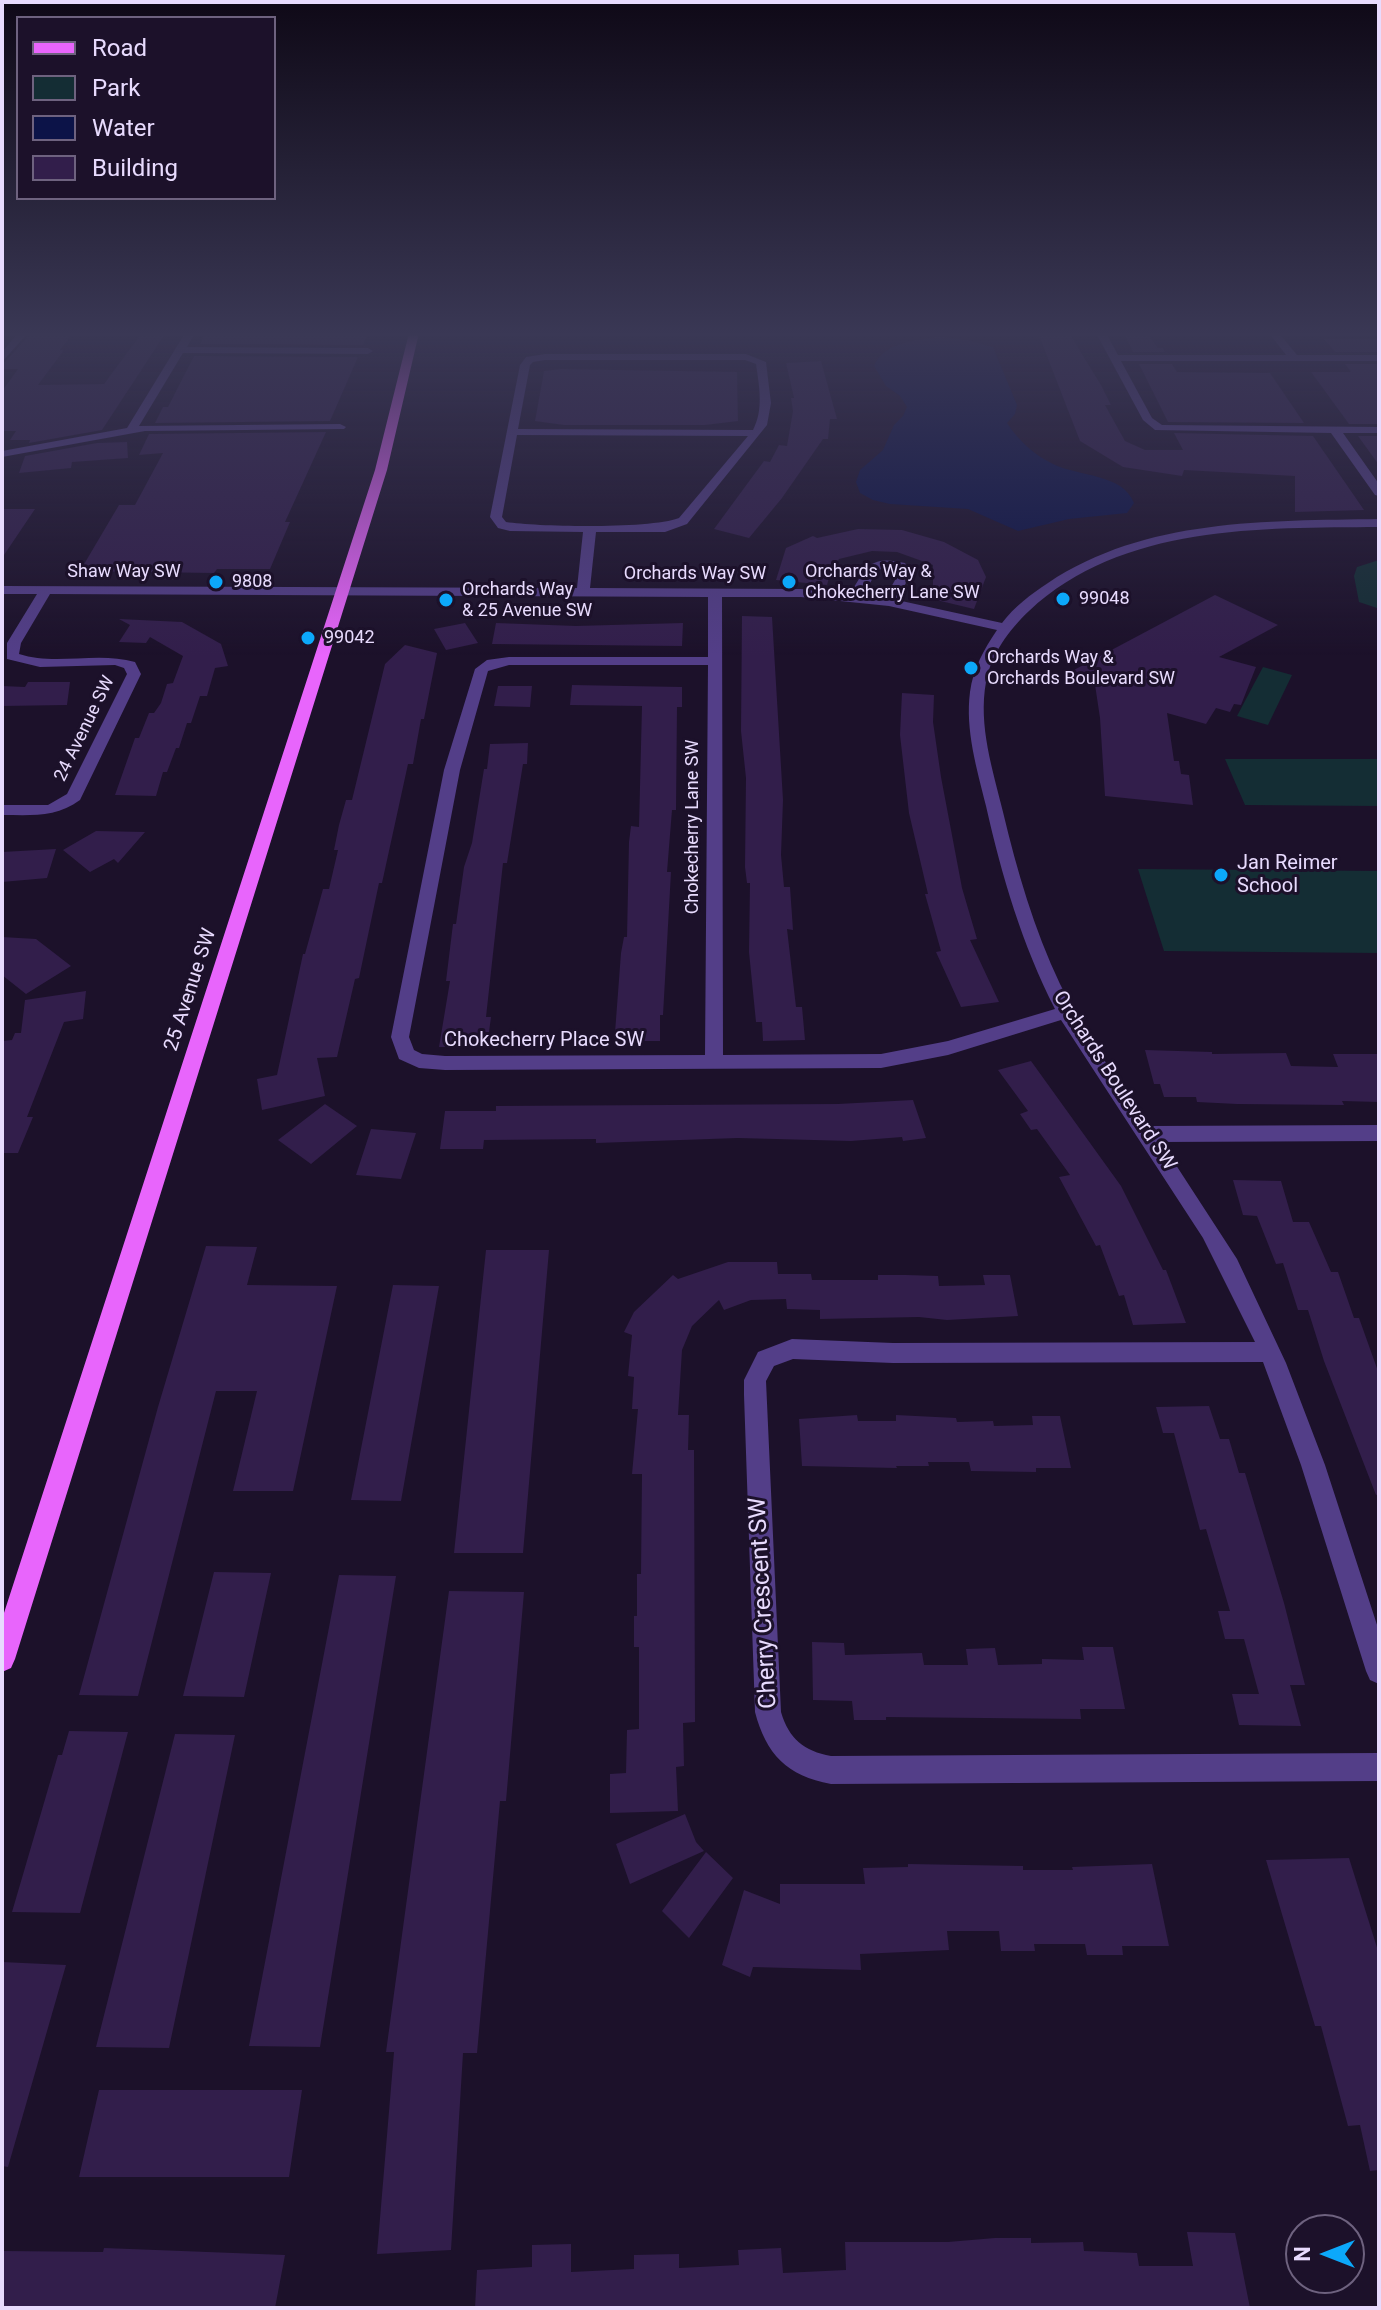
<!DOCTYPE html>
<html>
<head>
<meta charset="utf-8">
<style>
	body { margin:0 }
	#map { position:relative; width:1381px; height:2310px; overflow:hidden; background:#1c112a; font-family:Roboto,sans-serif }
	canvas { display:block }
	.frame { position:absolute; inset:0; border:4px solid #e8dbfe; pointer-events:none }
	.legend { position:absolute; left:16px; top:16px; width:260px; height:184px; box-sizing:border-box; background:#1c112a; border:2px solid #6e627f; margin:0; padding:10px 14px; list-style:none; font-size:24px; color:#e8dbfe }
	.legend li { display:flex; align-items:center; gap:16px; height:40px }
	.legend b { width:40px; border:2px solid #6e627f }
	.north { position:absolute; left:1285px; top:2214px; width:80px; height:80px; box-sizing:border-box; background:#1c112a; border:2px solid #6e627f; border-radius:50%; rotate:270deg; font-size:22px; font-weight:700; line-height:32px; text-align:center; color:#e8dbfe }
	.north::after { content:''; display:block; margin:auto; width:28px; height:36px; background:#0ca8fa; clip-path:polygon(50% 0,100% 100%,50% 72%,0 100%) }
</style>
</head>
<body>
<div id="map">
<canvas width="1381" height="2310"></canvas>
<div class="frame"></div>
<ul class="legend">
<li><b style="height:10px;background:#e865fc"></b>Road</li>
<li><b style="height:22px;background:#142d34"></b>Park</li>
<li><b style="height:22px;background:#0c1348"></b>Water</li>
<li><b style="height:22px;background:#321e4b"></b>Building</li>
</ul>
<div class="north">N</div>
</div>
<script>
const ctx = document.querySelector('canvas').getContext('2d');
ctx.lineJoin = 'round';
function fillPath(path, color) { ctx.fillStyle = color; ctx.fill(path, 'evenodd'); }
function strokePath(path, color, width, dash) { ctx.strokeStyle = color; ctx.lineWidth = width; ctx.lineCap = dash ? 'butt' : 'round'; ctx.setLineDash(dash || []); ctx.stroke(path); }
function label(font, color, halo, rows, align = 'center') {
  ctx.font = font + ' Roboto,sans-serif'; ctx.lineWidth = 6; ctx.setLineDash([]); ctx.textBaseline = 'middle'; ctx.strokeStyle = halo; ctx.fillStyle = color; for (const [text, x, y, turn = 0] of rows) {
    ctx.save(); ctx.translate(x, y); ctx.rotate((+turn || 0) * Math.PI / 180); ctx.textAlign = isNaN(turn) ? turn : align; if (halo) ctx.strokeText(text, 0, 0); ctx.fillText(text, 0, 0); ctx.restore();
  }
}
fillPath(new Path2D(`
	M1379 560V606L1377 608 1359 602 1354 576 1357 567Z
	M1263 667 1292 675 1268 725 1237 716Z
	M1225 759H1379V806L1245 805Z
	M1138 869 1379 871V953L1164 951Z`), '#142d34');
fillPath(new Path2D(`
	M939 337 968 340 993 347 1017 405 1015 414 1007 423C1018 440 1034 455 1053 464 1079 477 1122 473 1134 503L1127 513 1069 519 1018 531 968 509 890 504 873 500 860 493 856 482 860 470 883 450 894 425 903 416 907 407 900 396 886 386 874 366C883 342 917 340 939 337Z`), '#0c1348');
fillPath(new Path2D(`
	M31 333H73L60 350H64L38 385 104 384 141 334H165L102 430 29 443 30 440H10L16 431H2V391L18 369H2V365Z
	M1038 333H1069L1101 385 1111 405H1105L1125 441 1145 450H1183L1174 433 1313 436 1364 510 1295 512V476L1184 470 1182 476 1123 467 1080 441Z
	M1124 333H1147L1158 348H1163L1165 352H1133Z
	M205 334 307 335H367L363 345 200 344Z
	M1324 339H1379V352H1335Z
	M194 356 358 357 330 421 155 423 163 407H168Z
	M821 361 837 419H830L828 439H823L782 498 749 538 714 529 764 461 770 462 779 445 787 446 793 411 791 398H794L786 363Z
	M1139 364H1172L1177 372 1270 373 1304 423 1168 422Z
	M1345 364H1379V424H1349L1311 372H1351Z
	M561 369 737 372 738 421 705 425H564L535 421 544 371Z
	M326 432 285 522H290L270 569H217L214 573 80 571 119 505H135L163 453 139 455 149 434Z
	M1358 436H1379V465Z
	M127 442 128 458 72 462 71 468 19 473 25 456 97 443Z
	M2 509H35L2 558Z
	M858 529 902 530 944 542 978 560 986 577 974 609 928 598 933 585V565L897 552 872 551 839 559 831 571 827 585 776 580 786 548 813 536 817 538Z
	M1215 595 1278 625 1219 657 1256 667 1241 705 1234 704 1230 712 1216 708 1206 724 1167 713 1174 761H1179L1181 774 1189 775 1193 805 1105 796 1100 718 1094 678 1072 671Z
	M742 616 772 617 783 800 781 855 784 887H790L793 930 787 929 796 1007H802L805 1040 763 1041 762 1022H756L749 952 750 883H747L745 867 746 778 741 731Z
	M119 619 182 622 221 644 228 666 215 668 207 696H200L191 723H187L179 748H176L167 772H163L156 796 115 795 135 738H139L149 713H154L161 703 167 684 173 683 183 656 150 637 146 643 119 642 130 625Z
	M465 623 478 643 446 650 434 629Z
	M496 623 576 626 683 623 682 646 492 644Z
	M405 645 437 653 424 719H421L413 764H408L382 883H379L359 978 355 979 337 1057 317 1058 325 1096 262 1110 257 1079 277 1075 303 954H305L323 889H329L338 850H334L339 825 346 800H352L385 664Z
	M28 682H70L67 705 2 706V686L25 687Z
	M572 685 682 687V707H677L676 810H672L667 872H671L663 1015H660V1041H643L642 1046H614L621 953 624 937H627L629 842 631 826 639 827 642 706 570 705Z
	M498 686H532L530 707 494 706Z
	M902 693 934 695 933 722 941 777 962 888 977 939 970 940 999 1002 961 1007 936 952 941 951 925 894H928L909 813 900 735Z
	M528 743 527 764H523L507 863H503L486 1017H491L487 1047H439L450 981H446L453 924H456L464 867 472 843 484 769H487L490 744Z
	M96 831 145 832 118 863 114 859 90 872 63 850Z
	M56 849 47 878 2 882V852Z
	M2 937 36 939 71 966 26 994 2 975Z
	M86 991 83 1019 64 1022 27 1117H33L18 1153H2V1041L12 1040 15 1033H21L25 1000Z
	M1145 1050 1212 1052V1054L1286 1053 1291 1066 1338 1067 1333 1054H1379V1102L1342 1101 1344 1105 1237 1104 1197 1102 1196 1097H1164L1160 1084H1154Z
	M1031 1061 1121 1186 1163 1270H1166L1186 1323 1133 1325 1124 1295 1119 1296 1100 1245 1096 1246 1059 1177 1070 1175 1037 1129 1031 1130 1020 1114 1028 1111 998 1070Z
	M913 1100 926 1138 903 1141 902 1137 851 1141 738 1138 596 1143V1139L484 1140 483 1149H440L445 1111H496V1106L838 1104Z
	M325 1104 357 1126 311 1164 278 1140Z
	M371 1129 416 1133 401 1179 356 1175Z
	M1233 1180 1281 1181 1293 1222H1309L1331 1272H1338L1354 1318H1359L1379 1374V1494L1376 1495 1324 1361 1308 1310H1298L1283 1263 1276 1264 1257 1216 1243 1215Z
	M206 1246 257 1247 247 1285 337 1286 293 1491H233L257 1391H216L138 1696 79 1695 158 1407Z
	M486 1250H549L523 1553H454Z
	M728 1262H777L778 1274H811L812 1280H878V1275H906L938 1276 939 1286 985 1285 983 1275H1010L1018 1316 947 1320 919 1317 820 1319V1310L787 1309 786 1299 751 1300 724 1310 719 1300 692 1326 682 1350 678 1415H689L688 1450H694L695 1722 683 1723 684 1766 676 1767 678 1811 610 1813V1774L626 1773 627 1730 639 1729V1647H634V1616H637V1574H641L642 1474H632L638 1409H632L634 1377 628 1376 632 1335 624 1332 634 1312 673 1275 678 1279Z
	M393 1285 439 1286 401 1501 351 1500Z
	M1209 1406 1220 1439H1229L1239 1473H1245L1284 1603 1305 1685H1290L1301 1726 1239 1725 1232 1694H1259L1244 1639H1225L1218 1611H1230L1206 1529 1200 1530 1174 1433H1163L1156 1407Z
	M857 1415 858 1421H896V1415L956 1418 957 1422 993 1421 994 1426 1033 1425 1032 1416H1060L1071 1468H1036V1472L971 1471 969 1462H928L929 1466H896L897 1468 802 1466 799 1419Z
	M214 1572 271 1573 244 1697 183 1696Z
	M339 1575 396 1576 320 2047 249 2046Z
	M449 1591 524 1592 506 1801H500L477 2053H463L451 2250 377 2254 394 2052H386Z
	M812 1642 844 1643 845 1655 922 1653 924 1665H968L966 1649 995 1648 998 1665 1042 1664V1659L1084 1660 1082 1647H1113L1125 1709H1080L1081 1719 886 1717V1720H854L852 1701 813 1700Z
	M69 1731 128 1732 80 1913 12 1912 58 1755H62Z
	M175 1734 235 1735 169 2048 96 2047Z
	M685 1814 696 1842 704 1851 630 1884 616 1844Z
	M706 1852 733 1878 689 1938 662 1911Z
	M1349 1858 1379 1954V2170L1370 2171 1360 2125 1348 2126 1321 2026H1315L1266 1860Z
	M908 1864 1023 1866V1870H1073L1072 1867 1152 1864 1169 1946H1122L1123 1955H1087L1085 1944H1034L1035 1951H1001L999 1931H947L949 1950 860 1954 861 1970 753 1967 750 1977 722 1965 744 1890 780 1904V1884H865L863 1868 908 1867Z
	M2 1962 66 1965 8 2167 2 2166Z
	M99 2090H302L289 2177H79Z
	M1187 2232 1235 2233 1250 2308H475L477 2270 532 2267V2245L571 2244V2272L634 2269V2255L679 2254V2268L739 2265 738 2250 781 2248 783 2273 846 2270 845 2242H948L995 2238H1031V2243L1083 2242 1084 2251 1137 2253 1139 2266H1193Z
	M104 2248 285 2255 275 2308H2V2251L103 2252Z`), '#321e4b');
fillPath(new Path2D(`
	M18 333H28L2 362V352Z
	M185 333H195L187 347 368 348 373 351 368 354 183 353 139 426 340 424 346 427 344 429 145 431 2 457V451L127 428Z
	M1096 333H1106L1118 355H1286L1269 333H1279L1297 355H1379V361H1121L1152 418 1162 425 1379 427V433H1343L1379 484V496L1375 495 1331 433 1155 430 1143 420Z
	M545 354H746L766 362 771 403 767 425 687 524 665 532H596L590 588 801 589 850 594C867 566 870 555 905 563L911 573 897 600 1002 623C1014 607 1031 594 1048 583 1145 518 1267 521 1379 519V527C1261 528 1122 524 1029 611 1009 630 991 654 986 682 978 726 993 770 1003 812 1017 871 1034 929 1060 984 1084 1034 1118 1081 1151 1126L1379 1125V1141L1161 1142 1237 1259 1286 1363 1325 1465 1379 1631V1684L1370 1680 1366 1671 1301 1465 1263 1362 893 1363 793 1359 774 1366 766 1381 781 1712C789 1739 804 1751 831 1756L1379 1753V1781L831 1784C787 1776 766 1754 755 1712L744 1395V1380L758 1352 792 1339 893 1343 1255 1342 1203 1238 1061 1020 948 1055 881 1068 445 1070 419 1068 399 1059 391 1037 444 770 475 669 487 660 509 657H708V597L50 594 21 643 19 654C56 666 97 651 135 662L141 674 80 800C56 818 30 815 2 815V805H48L67 794 127 674 124 668 115 665 40 667 7 659V643L37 594H2V586L577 588 583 532 510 531 498 528 490 517 520 365 526 357ZM545 360H745L756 364C759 386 764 409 753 430L518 429 530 365 533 362ZM517 435 748 436 679 518C651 529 539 527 506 522L502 517ZM885 567 896 569 899 573 885 598 863 595 877 571ZM722 597H801L889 606 997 630C984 649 973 669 970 692 965 730 977 769 986 806 1002 877 1022 944 1055 1009L948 1041 881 1054 723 1055ZM509 665H708L705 1055 445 1056 422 1054 414 1050 409 1037 460 770 488 671Z`), '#533e88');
fillPath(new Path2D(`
	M409 333H419L387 470 15 1659 11 1668 2 1672V1619L375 470Z`), '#e865fc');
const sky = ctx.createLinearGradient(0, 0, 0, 656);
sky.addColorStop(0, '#0f0917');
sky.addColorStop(0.51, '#3a3855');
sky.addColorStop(1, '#3a385500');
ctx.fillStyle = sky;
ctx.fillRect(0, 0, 1381, 656);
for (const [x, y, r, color] of [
	[216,582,8,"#0ca8fa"],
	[789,582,8,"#0ca8fa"],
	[1063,599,8,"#0ca8fa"],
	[446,600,8,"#0ca8fa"],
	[308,638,8,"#0ca8fa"],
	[971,668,8,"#0ca8fa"],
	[1221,875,8,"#0ca8fa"]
]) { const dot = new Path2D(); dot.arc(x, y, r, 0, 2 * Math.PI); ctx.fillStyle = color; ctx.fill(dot); strokePath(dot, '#1c112a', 3); }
label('18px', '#e8dbfe', '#1c112a', [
	["Shaw Way SW",124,572],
	["Orchards Way SW",695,574],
	["24 Avenue SW",85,729,-64],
	["Chokecherry Lane SW",693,827,-90]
]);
label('18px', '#e8dbfe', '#1c112a', [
	["Orchards Way &",805,572],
	["Chokecherry Lane SW",805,593],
	["9808",232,582],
	["Orchards Way",462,590],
	["& 25 Avenue SW",462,611],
	["99048",1079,599],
	["99042",324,638],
	["Orchards Way &",987,658],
	["Orchards Boulevard SW",987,679]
], 'left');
label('20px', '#e8dbfe', '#1c112a', [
	["Jan Reimer",1237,864],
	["School",1237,887]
], 'left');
label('20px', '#e8dbfe', '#1c112a', [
	["25 Avenue SW",191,990,-72],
	["Chokecherry Place SW",544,1041],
	["Orchards Boulevard SW",1114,1081,57]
]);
label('24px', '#e8dbfe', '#1c112a', [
	["Cherry Crescent SW",764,1603,-93]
]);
</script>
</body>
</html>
